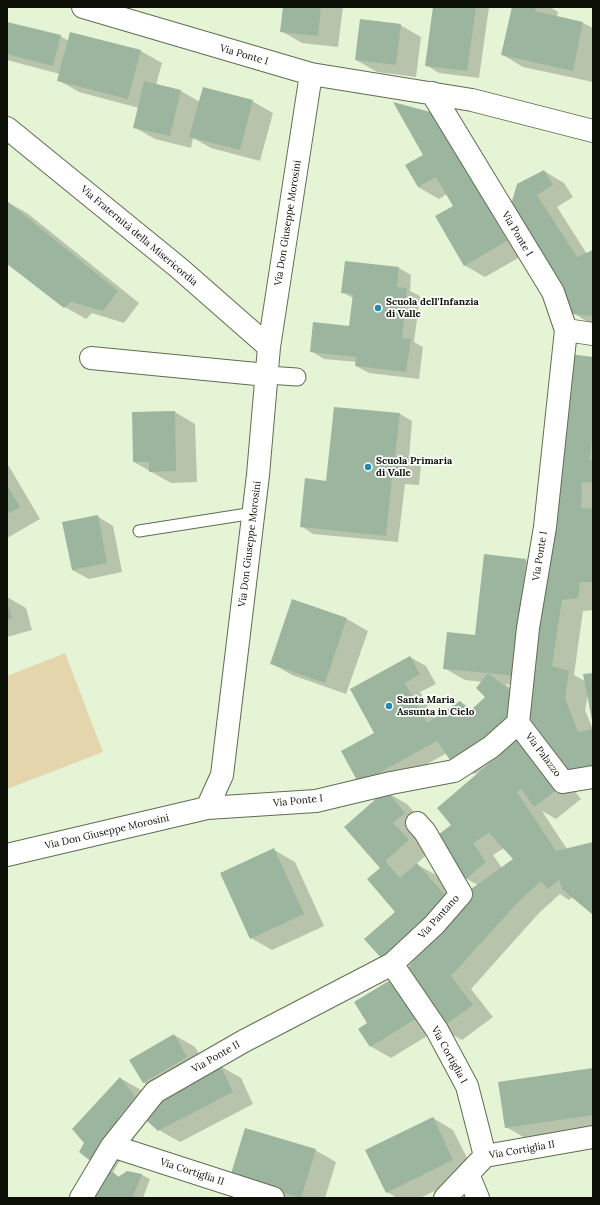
<!DOCTYPE html>
<html>
<head>
<meta charset="utf-8">
<style>
	body { margin:0 }
	#map { position:relative; width:600px; height:1205px; overflow:hidden; background:#e6f4d6; font-family:Lora,serif }
	canvas { display:block }
	.frame { position:absolute; inset:0; border:8px solid #0c1007; pointer-events:none }
</style>
</head>
<body>
<div id="map">
<canvas width="600" height="1205"></canvas>
<div class="frame"></div>
</div>
<script>
const ctx = document.querySelector('canvas').getContext('2d');
ctx.lineJoin = 'round';
function fillPath(path, color) { ctx.fillStyle = color; ctx.fill(path, 'evenodd'); }
function strokePath(path, color, width, dash) { ctx.strokeStyle = color; ctx.lineWidth = width; ctx.lineCap = dash ? 'butt' : 'round'; ctx.setLineDash(dash || []); ctx.stroke(path); }
function label(font, color, halo, rows, align = 'center') {
  ctx.font = font + ' Lora,serif'; ctx.lineWidth = 3.5; ctx.setLineDash([]); ctx.textBaseline = 'middle'; ctx.strokeStyle = halo; ctx.fillStyle = color; for (const [text, x, y, turn = 0] of rows) {
    ctx.save(); ctx.translate(x, y); ctx.rotate((+turn || 0) * Math.PI / 180); ctx.textAlign = isNaN(turn) ? turn : align; if (halo) ctx.strokeText(text, 0, 0); ctx.fillText(text, 0, 0); ctx.restore();
  }
}
fillPath(new Path2D(`
	M65 653 103 752 7 789V676Z`), '#e5d5ac');
fillPath(new Path2D(`
	M284 7H343L338 47 302 43 281 31Z
	M434 7H489L479 78 439 73 426 65Z
	M513 7H550L558 12 557 17 583 23 593 28V82L523 67 503 55Z
	M7 23 60 36 69 41 71 33 141 51 162 63 156 85 181 91 200 102 252 101 273 113 260 161 211 148 193 138 191 148 155 139 134 127 139 108 79 92 58 80 60 74 7 60Z
	M400 25 421 37 416 77 377 72 356 60Z
	M434 114 527 253 485 277 464 265 454 206 447 194 439 199 418 187Z
	M544 171 564 183 573 197 557 207 587 254 593 251V325L573 313 511 208Z
	M7 202 27 213 139 303 124 323 92 313 86 319 65 307 7 263Z
	M399 268 411 275 410 291 420 296 414 342 423 347 419 379 369 373 356 366 357 362 324 359 311 351 350 328 353 298 342 292Z
	M593 358V610L583 611 574 675 585 681 593 674V719L588 695 585 710 593 730 541 750 581 799 556 819 542 811 567 849 593 843V914L573 897 569 900 560 894 539 913 471 989 493 1017 462 1040 440 1028 391 1058 370 1046 416 988 410 965 404 971 396 912 381 868 386 792 407 804 425 825 429 853 416 864 438 876 462 903 478 885 467 879 436 838 453 825 482 771 474 774 453 762 447 753 376 792 360 783 376 733 410 657 426 666 436 684 420 692 435 719 460 702 473 709 486 697 483 682 465 680 444 668 476 636 525 560 545 571ZM505 684 528 687 526 700 509 687ZM504 848 514 859 502 868 493 855Z
	M175 412 195 424 197 482 171 483 134 462Z
	M400 414 412 421 409 458 421 465 419 485 405 484 398 542 313 534 301 526 327 482Z
	M7 463 40 519 7 538Z
	M97 516 113 526 122 572 89 579 72 570Z
	M7 597 26 608 32 630 7 637Z
	M292 601 347 619 368 631 346 694 292 675 271 663Z
	M274 850 295 862 324 926 272 950 251 938Z
	M174 1035 195 1047 208 1070 220 1066 241 1078 253 1104 180 1142 159 1130 147 1120 139 1130 113 1172 119 1177 142 1175 150 1179 143 1198H97L120 1078 141 1090 154 1108 166 1095 143 1082Z
	M593 1069V1129L527 1139 506 1127Z
	M433 1118 453 1130 474 1172 420 1198H397L387 1192Z
	M315 1150 336 1162 325 1198H284L252 1189Z`), '#0003');
fillPath(new Path2D(`
	M283 7H321L318 36 280 32Z
	M433 7H476L467 71 425 66Z
	M512 7H536L535 11 583 22 573 71 501 55Z
	M360 19 401 24 396 65 355 60Z
	M7 22 61 35 53 66 7 54Z
	M70 32 141 50 128 99 57 81Z
	M144 81 181 90 170 136 133 128Z
	M203 87 253 100 240 150 189 137Z
	M393 102 434 113 507 241 464 266 435 216 453 206 436 177 418 187 405 165 423 155Z
	M544 170 553 185 537 195 577 257 593 250V316L572 314 510 208 517 184Z
	M7 201 118 291 103 311 71 302 64 308 7 264Z
	M345 261 399 267 397 287 407 288 402 338 411 339 406 372 355 366 356 357 310 352 313 322 349 326 353 294 341 293Z
	M570 354 593 357V428L590 460H593V483L582 482 581 508 593 509V582H580L578 598 562 600 552 666 569 671 565 698 578 732 593 729V771L563 776 523 712Z
	M334 407 400 413 395 456 408 457 406 478 392 477 386 536 300 527 305 478 326 481Z
	M175 411 176 471 149 472V462H133L132 412Z
	M7 485 20 507 7 514Z
	M98 515 107 563 72 570 62 522Z
	M484 554 526 559 513 676 488 673 515 694 509 700 514 704 507 722 452 763 437 741 359 784 341 751 374 733 350 689 410 656 420 674 405 683 427 723 460 701 470 711 485 697 476 688 488 673 443 669 447 632 475 635Z
	M292 599 347 618 325 683 270 664Z
	M7 602 12 618 7 620Z
	M593 673V720H592L583 674Z
	M520 737 561 787 534 807 521 789 517 792 556 851 593 842V915L562 889 559 880 548 889 541 881 518 902 451 976 473 1005 440 1029 404 973 471 889 513 859 489 833 473 843 486 862 466 879 434 838 451 825 437 808Z
	M386 790 405 813 393 823 409 840 385 861 400 878 417 863 450 901 383 960 364 939 395 912 367 879 380 868 344 827Z
	M274 848 304 914 250 939 220 873Z
	M397 976 422 1015 370 1047 358 1029 367 1023 354 1002Z
	M174 1034 187 1057 143 1083 129 1060Z
	M220 1065 233 1092 158 1131 145 1119 159 1098Z
	M593 1068V1115L505 1128 498 1082Z
	M120 1077 135 1097 118 1118 92 1162 79 1152 84 1143 72 1129Z
	M433 1117 453 1160 386 1193 365 1150Z
	M245 1128 316 1149 301 1198 230 1177Z
	M102 1164 118 1177 127 1171 142 1174 133 1196 139 1198H96L91 1195Z`), '#9cb59f');
const service = new Path2D(`
	M139 531 254 513`);
const pedestrian = new Path2D(`
	M267 375 297 377`);
const minor = new Path2D(`
	M83 7 311 74 472 100 593 131
	M7 128 179 268 269 347
	M566 330 593 334
	M91 358 267 375
	M518 723 563 782 593 777
	M207 808 316 801 391 783 454 771 491 747 518 723 528 628 545 527 566 330 553 292 432 93
	M7 855 207 808 222 775 258 475 269 347 311 74
	M392 964 437 1030 467 1086 485 1156
	M112 1146 273 1198
	M468 1174 478 1198
	M81 1198 112 1146 155 1092 244 1041 392 964 434 925 461 894 425 832 417 823
	M445 1198 485 1156 593 1137`);
strokePath(service, '#606c52', 13);
strokePath(pedestrian, '#606c52', 19);
strokePath(minor, '#606c52', 24);
strokePath(service, '#fff', 11);
strokePath(pedestrian, '#fff', 17);
strokePath(minor, '#fff', 22);
for (const [x, y, r, color] of [
	[378,308,4,"#1f8bb2"],
	[368,467,4,"#1f8bb2"],
	[389,706,4,"#1f8bb2"]
]) { const dot = new Path2D(); dot.arc(x, y, r, 0, 2 * Math.PI); ctx.fillStyle = color; ctx.fill(dot); strokePath(dot, '#fff', 1.5); }
label('10px', '#0c1007', '#fff', [
	["Via Ponte I",244,55,16],
	["Via Don Giuseppe Morosini",288,223,-81],
	["Via Ponte I",517,234,59],
	["Via Fraternità della Misericordia",139,236,40],
	["Via Don Giuseppe Morosini",250,544,-83],
	["Via Ponte I",540,556,-81],
	["Via Palazzo",543,755,53],
	["Via Ponte I",298,801,-6],
	["Via Don Giuseppe Morosini",107,832,-13],
	["Via Pantano",439,917,-48],
	["Via Cortiglia I",449,1055,61],
	["Via Ponte II",216,1057,-30],
	["Via Cortiglia II",522,1150,-10],
	["Via Cortiglia II",192,1172,18]
]);
label('bold 10px', '#0c1007', '#fff', [
	["Scuola dell'Infanzia",386,302],
	["di Valle",386,314],
	["Scuola Primaria",376,461],
	["di Valle",376,473],
	["Santa Maria",397,700],
	["Assunta in Cielo",397,712]
], 'left');
</script>
</body>
</html>
